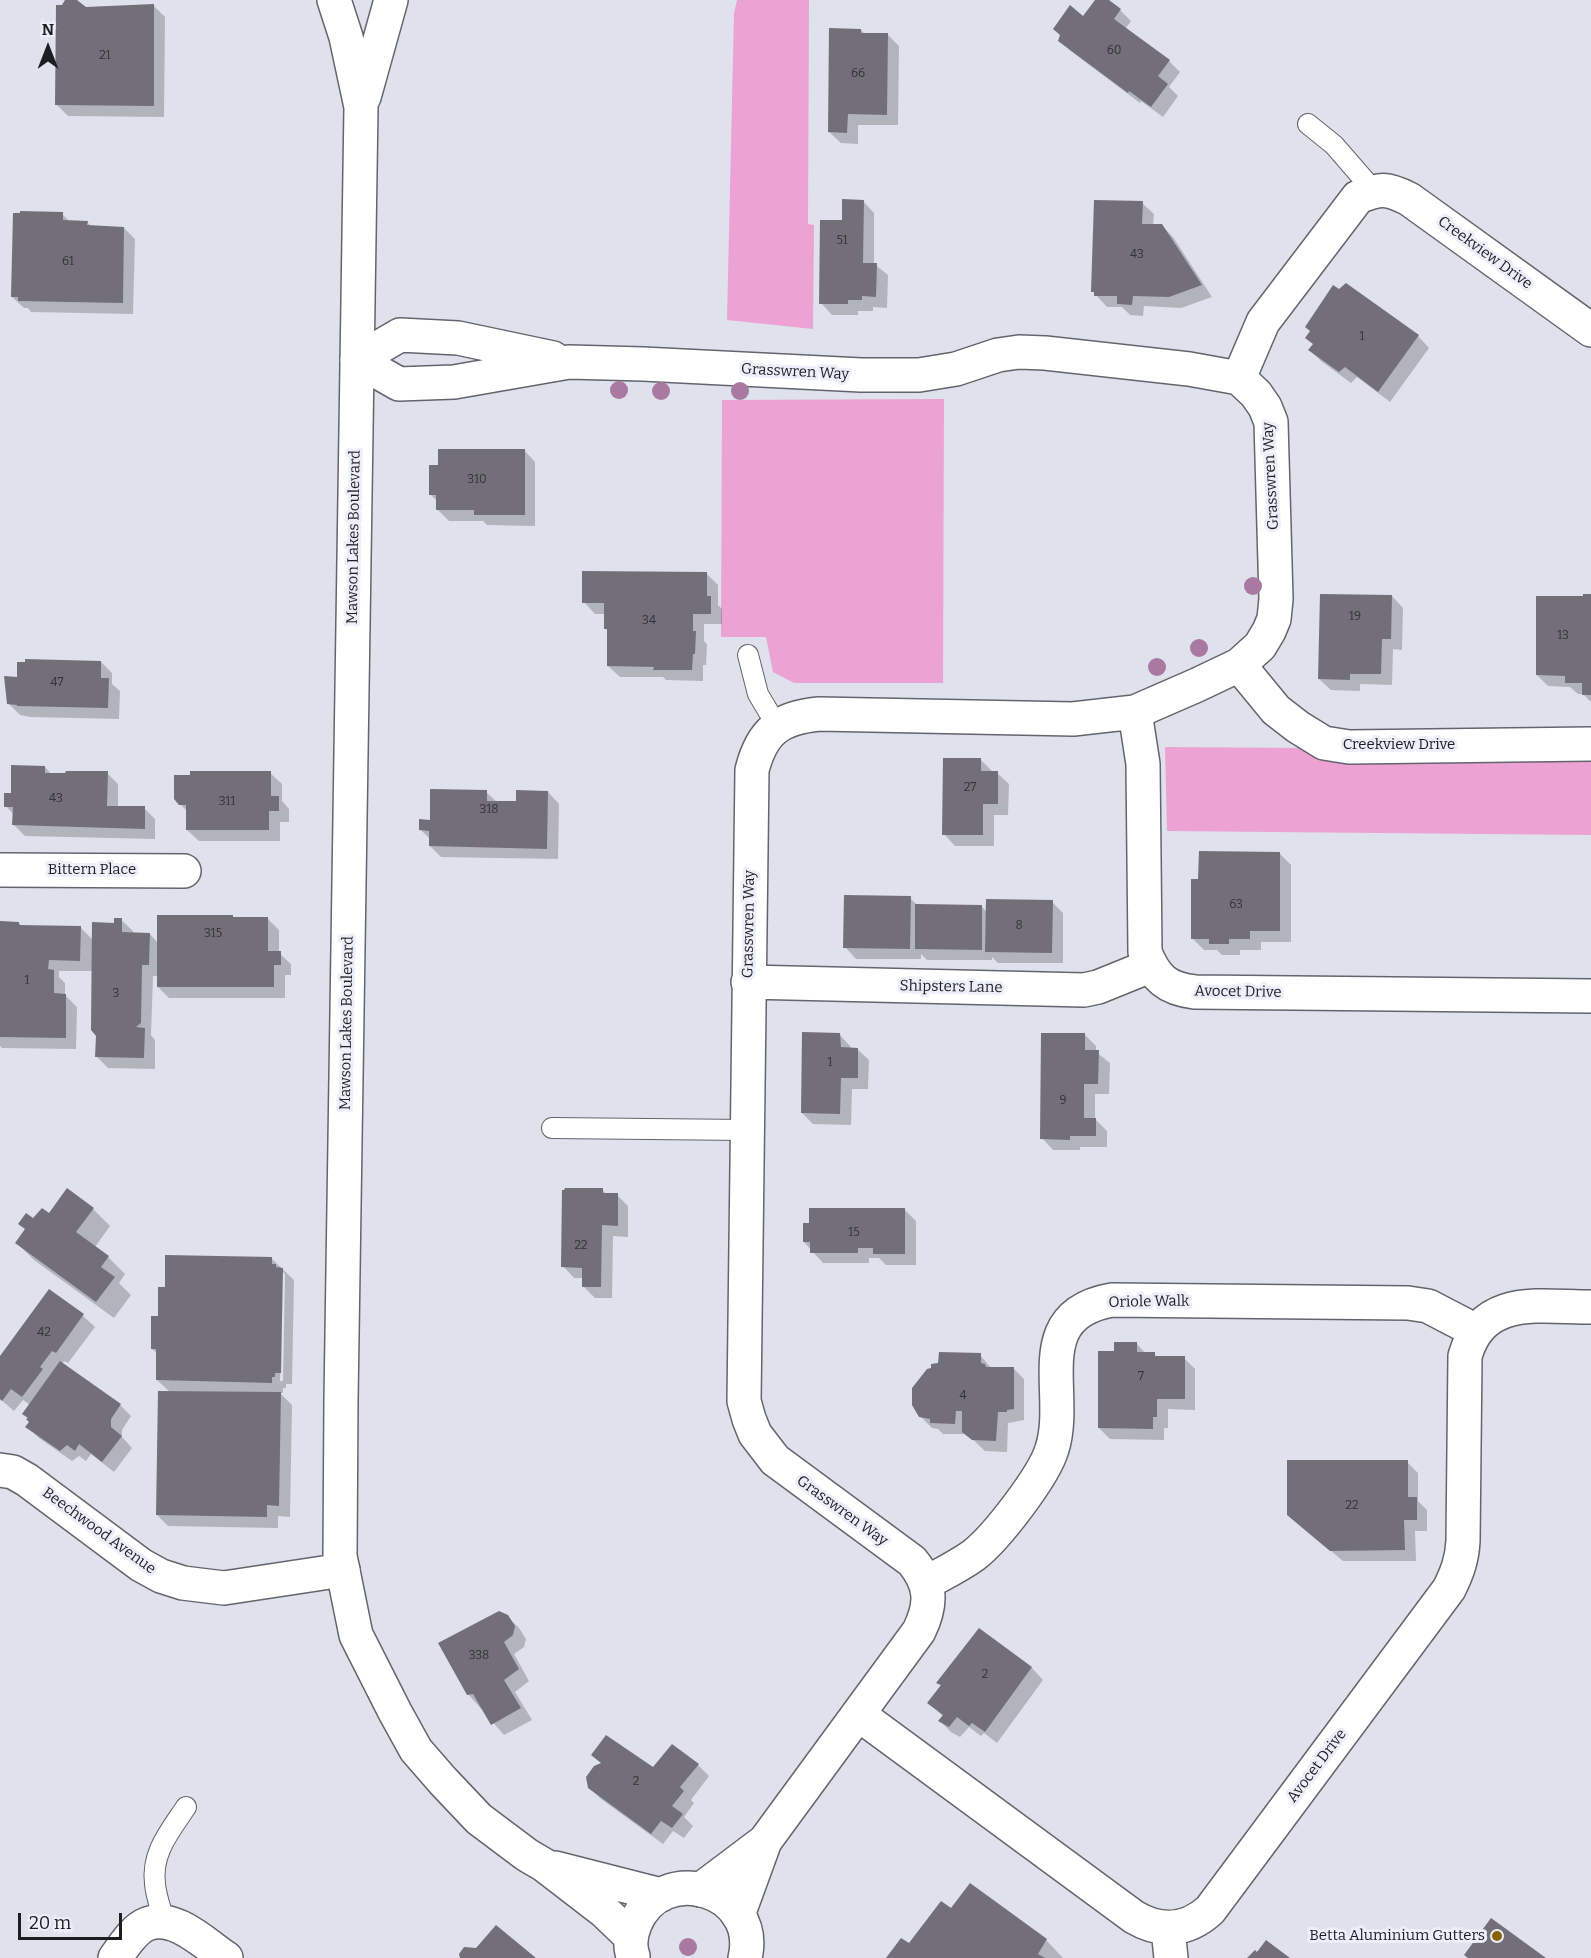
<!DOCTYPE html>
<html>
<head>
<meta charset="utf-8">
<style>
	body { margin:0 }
	#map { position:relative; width:1591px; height:1958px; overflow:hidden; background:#dfe1ec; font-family:Bitter,serif }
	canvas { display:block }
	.north { position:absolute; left:18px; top:18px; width:60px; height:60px; -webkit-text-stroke:4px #eceef9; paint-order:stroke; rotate:0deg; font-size:16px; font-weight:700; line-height:24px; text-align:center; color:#1d1e22 }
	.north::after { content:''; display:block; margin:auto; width:21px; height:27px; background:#1d1e22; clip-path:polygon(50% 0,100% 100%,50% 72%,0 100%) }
	.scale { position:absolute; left:18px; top:1913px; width:104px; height:27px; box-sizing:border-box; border:3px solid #1d1e22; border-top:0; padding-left:8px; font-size:18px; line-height:21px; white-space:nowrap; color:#1d1e22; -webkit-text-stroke:4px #eceef9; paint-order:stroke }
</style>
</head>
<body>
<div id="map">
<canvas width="1591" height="1958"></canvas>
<div class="north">N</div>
<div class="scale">20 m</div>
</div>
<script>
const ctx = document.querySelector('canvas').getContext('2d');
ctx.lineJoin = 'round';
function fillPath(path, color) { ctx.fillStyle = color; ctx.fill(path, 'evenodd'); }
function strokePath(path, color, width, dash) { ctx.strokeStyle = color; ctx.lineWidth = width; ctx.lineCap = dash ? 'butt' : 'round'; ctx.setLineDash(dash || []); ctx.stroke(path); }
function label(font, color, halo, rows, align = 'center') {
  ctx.font = font + ' Bitter,serif'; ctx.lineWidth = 6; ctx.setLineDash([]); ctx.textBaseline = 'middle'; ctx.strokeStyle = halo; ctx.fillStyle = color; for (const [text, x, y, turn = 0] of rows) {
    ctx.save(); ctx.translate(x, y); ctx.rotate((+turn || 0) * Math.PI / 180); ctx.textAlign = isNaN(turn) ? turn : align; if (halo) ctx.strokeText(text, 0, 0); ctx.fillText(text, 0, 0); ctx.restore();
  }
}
fillPath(new Path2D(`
	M737 0H809L808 224 814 225 813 329 727 320 734 13Z
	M944 399 943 683H794L773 672 766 637H721L722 400Z
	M1165 747 1591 750V835L1167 831Z`), '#eca2d2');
fillPath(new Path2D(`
	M1097 0H1106L1120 10 1131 21 1125 29 1169 61 1180 72 1169 87 1178 96 1163 117 1141 101 1140 103 1072 52 1060 41 1084 18Z
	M63 6 86 8 154 6 165 17 164 117 68 116 57 105Z
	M861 30 865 34 888 35 899 46 898 125H858V144L841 143 829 132Z
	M863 201 874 213V264L888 275 887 308 873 307V311H858V315H832L821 303 844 221Z
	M1142 203 1154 214 1153 226H1162L1173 237 1212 297 1181 308 1144 306 1143 316 1130 315 1122 307H1107L1096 295 1093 291Z
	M62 214 70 222H87L92 227 124 228 135 239 133 314 31 312 28 308H24L12 297Z
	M1418 336 1429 348 1390 402 1357 377 1351 383 1321 361 1310 350Z
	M524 450 535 462V526L487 525 483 521H449L438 510V502L430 494Z
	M707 574 718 585V605L722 609V624H704V641L707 644 706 665H703V681L666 680 663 677H620L608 666 609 632 605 628 606 614H595L584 602Z
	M1591 595V702L1583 694H1578L1570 687 1548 686 1537 675 1585 598Z
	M1392 596 1403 608 1402 650 1393 649 1392 685 1360 684V691L1331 690 1319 679Z
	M101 662 112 673V684L120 691 119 719 30 717 20 715 8 703 18 678Z
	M980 759 992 771V773H997L1009 784 1008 815H994V846H955L944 834Z
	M45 767 52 775 107 773 118 784V807L144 808 155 819V839L25 836 14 825V815L6 806 12 794Z
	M270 773 282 784V801L289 809V822H280V841H199L187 830V811L175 799Z
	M486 792 497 802 518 803 548 792 559 804 558 859 441 857 430 846V839L421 830 431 822Z
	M1280 854 1291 865V942H1261V950H1240V955H1222L1217 950H1204L1192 938 1200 880Z
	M910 898 918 906H981L987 912 1052 902 1063 913V963H998L992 957V960H927L921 954V959H856L845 947Z
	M235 919H268L279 930V953L291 964V975H285V998H169L158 987V976H153L151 1035 155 1040V1069L108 1068 97 1057 93 971H59V977L65 983V995L77 1007 76 1049 2 1048 0 1046V923H19L22 926 80 927 93 940 121 920 133 931V934H150L158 943Z
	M839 1034 850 1046 851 1049H857L869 1060 868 1089H852L851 1125 813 1124 802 1113Z
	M1085 1035 1096 1046V1052L1110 1063 1109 1094H1095V1119L1107 1131V1147H1080V1150H1053L1042 1138Z
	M602 1190 608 1195H617L628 1206V1237L613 1236 612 1298H595L583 1286V1278H574L563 1266Z
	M93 1209 110 1226 95 1247 108 1257 125 1274 119 1283 131 1295 114 1318 34 1260 17 1243 34 1221 49 1215Z
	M905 1210 916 1221V1265H886L879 1258H869V1263H823L804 1242Z
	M271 1258 294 1280 292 1384H286V1388H283V1393H280L292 1405 290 1517 278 1516V1528L168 1526 157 1515 170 1392 157 1380 158 1354 152 1349 159 1318ZM282 1271 285 1274 283 1381H280Z
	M49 1291 83 1316 95 1327 68 1363 64 1361 62 1364 120 1405 131 1416 122 1430V1437L132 1448 114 1472 91 1454 86 1461 79 1456 72 1461 39 1438 27 1426 31 1422 30 1405 23 1400 14 1411 0 1399V1358Z
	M1136 1343 1146 1354H1154L1158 1358H1184L1195 1369V1410L1168 1409V1428H1164V1440L1110 1439 1099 1428 1115 1352Z
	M980 1355 991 1368H1013L1024 1379V1420L1008 1423 1007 1452 985 1451 967 1434H943L938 1429 932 1428 920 1416Z
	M1407 1462 1418 1473V1501L1427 1510V1531H1415L1416 1561H1343L1288 1515Z
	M507 1616 519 1628 526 1639 524 1647 514 1654 529 1681 515 1692 532 1720 504 1735 468 1694Z
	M979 1630 1032 1668 1043 1680 997 1743 984 1733 981 1736 969 1727 960 1737 951 1732 940 1721 944 1717 929 1703 941 1686 938 1683Z
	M698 1765 709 1776 691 1800 694 1803 684 1817 693 1826 684 1838 673 1831 663 1844 601 1799 589 1787 654 1769Z
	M952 1910 1046 1940 1063 1958H888L909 1945Z`), '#0003');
fillPath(new Path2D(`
	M65 0H77L86 7 154 4V106L55 105 56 5H62Z
	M1095 0H1109L1121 9 1114 19 1170 60 1158 76 1168 84 1151 107 1129 91 1128 93 1058 41 1060 35 1053 29 1070 5 1083 16Z
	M829 28 861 29V33H888L887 115 848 114 847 133 828 132Z
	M842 199 864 200 863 263H877L876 297 862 296V300H848V304H819L820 220H842Z
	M1094 200 1143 201 1142 224H1162L1202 285 1169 297 1133 296 1132 305 1117 304V296H1094V292H1091Z
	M20 211 63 212V220L88 221 87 225 124 227 123 303 18 301V297H11L13 213H20Z
	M1346 283 1419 335 1378 392 1345 367 1339 372 1308 350 1313 344 1305 338 1310 331 1305 327 1333 285 1339 289Z
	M438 449H525V515H474V510H436V495H429V465H438Z
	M582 571 707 572V596H711V614H693V631H696L695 654H693L692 670H653L654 667 607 666V629H604V603H582Z
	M1320 594 1392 595 1391 639H1382L1381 674H1350V680L1318 679Z
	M1583 594H1591V695H1582V683H1565V676L1536 675V596H1583Z
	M25 659 101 661V678H109L108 708 17 706V705L7 704 4 676 17 677V662H25Z
	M943 758H981V771H998V804H983V835H942Z
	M11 765 45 766V773H65L66 771H108L107 806H145V829L12 825 13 807H4V793H11Z
	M190 771H271V796H279V811H269V830H186V805H179L174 799V775H190Z
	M430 789 487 790V801H516V790L548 791 547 849 429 846V831L419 830V819L430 820Z
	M1199 851 1280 852V931H1250V939H1229V944H1209V939H1191V879H1198Z
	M844 895 911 896 910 949 843 948Z
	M986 899 1053 900 1052 953 985 952Z
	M915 904 982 905V950L915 949Z
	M157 915H233V917H268V951H281V965H274V987H157Z
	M114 918H122V932L150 933 149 965H142L141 1023 136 1027 145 1028 144 1058 95 1057 96 1036 91 1030 92 922 114 923Z
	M0 921 19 922V925L81 926 80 961 49 960 48 969 54 970V993L66 994V1038L0 1037Z
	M802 1032 840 1033 841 1047 858 1048V1078H841L840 1114 801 1113Z
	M1041 1033H1085V1050H1099L1098 1084H1084V1118H1096V1136H1070V1140L1040 1139Z
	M67 1188 94 1208 76 1232 109 1256 101 1267 115 1277 96 1302 15 1243 25 1229 18 1224 26 1213 33 1218 42 1208 49 1213Z
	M565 1188H603V1193H618V1226L602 1225 601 1287H582V1268L561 1267 562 1190H564Z
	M809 1208H905V1254H873V1248H858V1253H810V1242H803V1223H809Z
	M165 1255 272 1257V1264H276V1267L283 1268 281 1373H275V1377H272V1383L156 1380V1349H151V1316H158V1287H165Z
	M49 1289 84 1314 56 1353 52 1351 40 1367 43 1369 22 1397 11 1389 2 1401 0 1399V1356Z
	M1114 1342H1137V1352H1155V1356H1185V1399H1157V1417H1153V1429L1098 1428V1351H1114Z
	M939 1352 981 1353V1363L985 1364 986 1367H1014V1409L1007 1410V1412H998L996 1441 972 1440 962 1432V1411H956L955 1424 930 1423V1419L919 1417 912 1405V1388L927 1369 931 1368V1364L938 1363Z
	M60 1361 121 1404 111 1419V1427L122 1436 102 1462 79 1444 75 1451 67 1445 60 1451 25 1427 29 1422 26 1419 28 1418 22 1414Z
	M158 1391 281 1392 279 1506 267 1505V1517L156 1515Z
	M1287 1460H1408V1497H1417V1520H1404L1405 1550 1330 1551 1287 1515Z
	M499 1611 508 1615 515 1626 513 1635 504 1642 519 1669 504 1680 521 1708 491 1725 473 1694 467 1695 438 1643Z
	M979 1628 1032 1667 985 1732 972 1723 969 1726 957 1717 949 1727 938 1721 943 1715 927 1703 941 1685 936 1683Z
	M606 1735 653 1767 672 1744 699 1764 680 1787 684 1791 672 1806 683 1814 672 1828 661 1821 651 1834 588 1788 586 1777 594 1766 601 1763 591 1755Z
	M970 1883 1047 1939 1038 1954 1045 1958H886L901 1938 909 1943 941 1901 951 1908Z
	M1491 1918 1546 1958H1468L1464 1955Z
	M496 1925 536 1958H460L459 1954 464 1947 476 1948Z
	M1266 1940 1290 1958H1247L1255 1950 1257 1952Z`), '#736f78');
const service = new Path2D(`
	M1308 124 1334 145 1374 191
	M748 655 758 694 777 726
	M552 1128 746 1130
	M164 1921C161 1909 156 1896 155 1884 151 1853 170 1831 186 1807`);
const minor = new Path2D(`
	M357 360 399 384 454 382 569 362 643 364 861 375H919L956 369 998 355 1019 352 1045 353 1189 369 1239 378 1256 394 1265 407 1271 422 1276 599 1274 619 1269 631 1260 646 1239 665 1197 685 1135 712 1073 719 819 714C779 718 762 731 752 770L744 1401 749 1419 755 1434 775 1460 912 1561C932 1585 932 1604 919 1631L765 1841 700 1890
	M357 360 400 335 458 338 553 358
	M1239 378 1263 322 1358 197C1381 188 1387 188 1409 199L1591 330
	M1239 665 1276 710 1298 727 1324 743 1349 747 1591 744
	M1135 712 1143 764 1145 952C1155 978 1167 989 1195 992L1591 996
	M0 870 184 871
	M748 982 1084 990 1098 987 1150 966
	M0 1470 13 1472 27 1480 141 1565 161 1576 183 1583 224 1588 343 1570
	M926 1583C942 1574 959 1566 974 1555 996 1538 1044 1476 1052 1449 1070 1393 1026 1315 1112 1300L1408 1303 1428 1306 1476 1331
	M858 1714 1134 1917C1161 1933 1187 1931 1210 1910L1449 1589C1457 1573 1462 1560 1463 1541L1465 1356C1483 1294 1539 1307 1591 1307
	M738 1915 765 1841
	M1168 1929 1171 1958
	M115 1958C123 1947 134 1929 147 1924 174 1913 205 1944 226 1958`);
const tertiary = new Path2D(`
	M334 0 346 37 361 107 341 1399 340 1556 356 1635 395 1712 416 1750 443 1781 479 1819 527 1855 544 1865 605 1912 631 1937
	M364 97 391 0
	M555 1868 661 1895
	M633 1956C629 1945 631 1934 635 1924 662 1859 761 1890 745 1958`);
strokePath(service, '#63656e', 22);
strokePath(minor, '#63656e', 36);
strokePath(tertiary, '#63656e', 36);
strokePath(service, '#fff', 20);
strokePath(minor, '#fff', 33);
strokePath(tertiary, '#fff', 33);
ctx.fillStyle = '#a979a1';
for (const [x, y] of [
	[619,390],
	[661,391],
	[740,391],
	[1253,586],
	[1199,648],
	[1157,667],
	[688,1947]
]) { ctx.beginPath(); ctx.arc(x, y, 9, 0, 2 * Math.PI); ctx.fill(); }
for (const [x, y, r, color] of [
	[1497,1936,6,"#8b6102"]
]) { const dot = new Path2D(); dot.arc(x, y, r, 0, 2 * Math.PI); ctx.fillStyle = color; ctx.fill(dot); strokePath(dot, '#eceef9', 2); }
label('12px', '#323238', null, [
	["60",1114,51],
	["21",105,56],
	["66",858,74],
	["51",842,241],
	["43",1137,255],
	["61",68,262],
	["1",1362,337],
	["310",477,480],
	["19",1355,617],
	["34",649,621],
	["13",1563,636],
	["47",57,683],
	["27",970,788],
	["43",56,799],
	["311",227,802],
	["318",489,810],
	["63",1236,905],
	["8",1019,926],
	["315",213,934],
	["1",27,981],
	["3",116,994],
	["1",830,1063],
	["9",1063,1101],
	["15",854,1233],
	["22",581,1246],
	["42",44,1333],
	["7",1141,1377],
	["4",963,1396],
	["22",1352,1506],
	["338",479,1656],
	["2",985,1675],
	["2",636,1782]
]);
label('15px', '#1d1e22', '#eceef9', [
	["Creekview Drive",1485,253,36],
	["Grasswren Way",795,372,3],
	["Grasswren Way",1271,476,-93],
	["Mawson Lakes Boulevard",354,537,-89],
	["Creekview Drive",1399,745],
	["Bittern Place",92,870],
	["Grasswren Way",749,924,-89],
	["Shipsters Lane",951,987,1],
	["Avocet Drive",1238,992,1],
	["Mawson Lakes Boulevard",347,1023,-89],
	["Oriole Walk",1149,1302,-1],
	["Grasswren Way",842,1511,36],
	["Beechwood Avenue",99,1531,36],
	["Avocet Drive",1317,1766,-53]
]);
label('15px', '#1d1e22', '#eceef9', [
	["Betta Aluminium Gutters",1485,1936]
], 'right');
</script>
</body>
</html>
